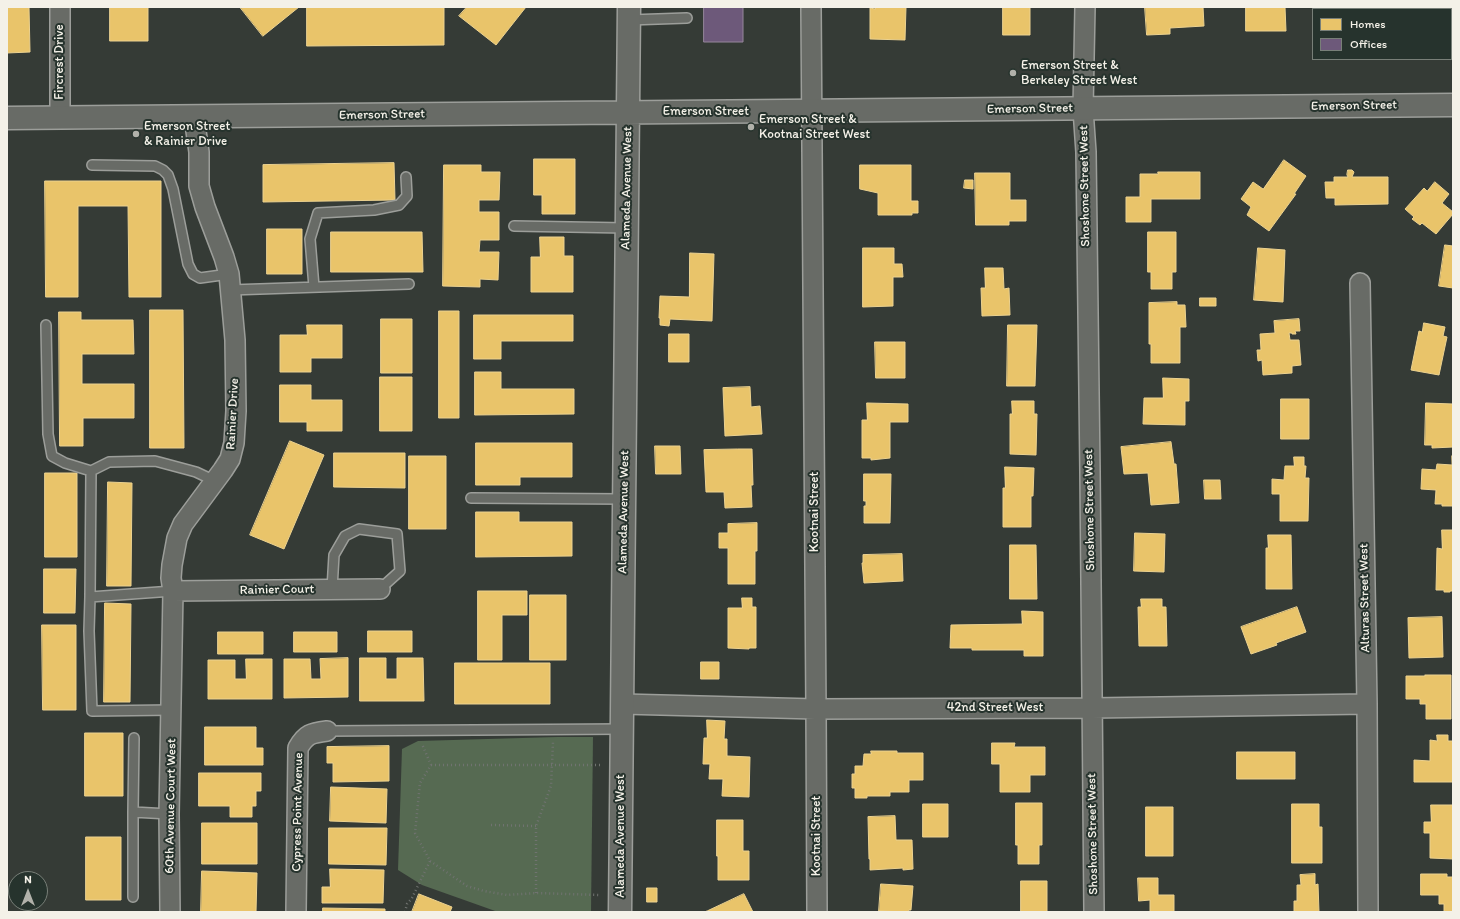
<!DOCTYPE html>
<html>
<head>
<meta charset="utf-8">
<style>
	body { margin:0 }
	#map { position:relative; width:1460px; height:919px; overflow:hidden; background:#353b36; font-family:Itim,sans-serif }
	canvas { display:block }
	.frame { position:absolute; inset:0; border:8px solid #f4f1e8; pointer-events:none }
	.legend { position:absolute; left:1312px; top:8px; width:140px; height:52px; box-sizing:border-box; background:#26332d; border:1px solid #787f78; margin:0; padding:5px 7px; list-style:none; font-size:12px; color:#f4f1e8 }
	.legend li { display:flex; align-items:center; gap:8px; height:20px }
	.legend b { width:20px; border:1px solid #787f78 }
	.north { position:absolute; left:8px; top:871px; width:40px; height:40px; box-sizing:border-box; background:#26332d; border:1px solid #787f78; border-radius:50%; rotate:0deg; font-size:11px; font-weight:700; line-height:16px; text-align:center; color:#f4f1e8 }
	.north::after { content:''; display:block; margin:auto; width:14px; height:18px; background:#b1b1aa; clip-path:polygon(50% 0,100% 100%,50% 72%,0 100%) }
</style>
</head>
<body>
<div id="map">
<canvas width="1460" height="919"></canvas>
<div class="frame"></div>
<ul class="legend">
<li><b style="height:11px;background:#e9c46a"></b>Homes</li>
<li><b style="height:11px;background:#6d597a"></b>Offices</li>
</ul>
<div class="north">N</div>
</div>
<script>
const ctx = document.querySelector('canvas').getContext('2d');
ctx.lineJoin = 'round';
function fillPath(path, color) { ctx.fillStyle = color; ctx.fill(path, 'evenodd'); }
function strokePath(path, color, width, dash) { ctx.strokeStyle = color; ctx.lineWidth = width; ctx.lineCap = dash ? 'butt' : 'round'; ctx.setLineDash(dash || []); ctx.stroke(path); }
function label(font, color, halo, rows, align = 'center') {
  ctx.font = font + ' Itim,sans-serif'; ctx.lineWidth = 4; ctx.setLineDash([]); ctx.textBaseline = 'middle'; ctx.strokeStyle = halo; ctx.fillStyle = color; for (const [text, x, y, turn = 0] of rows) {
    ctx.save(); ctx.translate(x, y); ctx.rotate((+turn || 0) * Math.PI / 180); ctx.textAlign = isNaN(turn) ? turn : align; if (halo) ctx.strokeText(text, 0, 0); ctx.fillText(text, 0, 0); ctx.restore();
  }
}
fillPath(new Path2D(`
	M557 737H593L591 912H498L422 885 398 870 402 749 418 741Z`), '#566a52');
const homes = new Path2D(`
	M7 7H29L30 52 7 53Z
	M110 7H148V41H110Z
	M240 7H299L263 36Z
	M307 7H444V45L307 46Z
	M467 7H526L496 45 459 16Z
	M875 7H906L905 40 870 39V8L875 9Z
	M1003 7H1030V35H1003Z
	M1145 7H1203L1204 26 1170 28V34L1147 35Z
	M1246 7H1285L1286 31H1246Z
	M1317 7H1373V9H1317Z
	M534 159H575V214H542V195H534Z
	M1284 160 1306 176 1294 194H1296L1269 231 1247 215 1251 207 1241 199 1253 182 1263 189Z
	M394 163 395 200 263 202V165Z
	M444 165H481V172H500L499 200H479V212H499V240H480L479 252H499L498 280 480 279V287L443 286Z
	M860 165H911V201H918V213H912V215H878V193L860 189Z
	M1348 170H1352L1354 172 1352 177H1388V204L1335 205V198H1326L1325 182H1334V177H1348L1347 175Z
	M1158 172H1200V199H1151V222H1126V197H1140V174H1158Z
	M975 173H1010V200H1026V221H1009V225H976Z
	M965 180H973V189L964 188Z
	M45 181H161V297H129L128 206H78V297H46Z
	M1435 182 1449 194 1442 203 1453 212V214L1436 234 1422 223 1420 225 1412 219 1414 217 1405 209 1424 188 1427 191Z
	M267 229H302V274H267Z
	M331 232H422L423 272H331Z
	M1148 232H1176V272H1172V289H1151V272H1148Z
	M540 237H564V256H573V292H531V257H540Z
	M1445 245 1453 246V288L1439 286Z
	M863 248H894V264H902L903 277H893V306L863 307Z
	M1258 248 1285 250 1283 302 1254 300Z
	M690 253 714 254 712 321 670 319 669 326 660 325V318H659L660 296 689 297Z
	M985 268H1003L1004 289 1009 288 1010 315 982 316 981 288H985Z
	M1200 298H1216V306H1200Z
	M1177 302V305H1185L1186 327H1180V363H1151V344H1149V303Z
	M150 310H183L184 448H150Z
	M439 311H459V418H439Z
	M59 312H81V320H133L134 354H82V384H134V418H83V446H60Z
	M474 315H573V341H501V359H474Z
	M381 319H412V373H381Z
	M1299 319 1300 331H1295L1296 334H1292V333H1289L1290 340H1299L1301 365 1292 366V373L1263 375 1262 360 1258 361 1257 350H1261L1260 334 1275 333 1274 321Z
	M1424 323 1445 327 1443 336 1447 337 1439 375 1411 370 1419 331 1422 332Z
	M307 325H342V358H311V372H280V335H307Z
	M1008 325H1037L1035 386H1007Z
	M669 334H689V362H669Z
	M875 342H905V378H876Z
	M475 372H501V389H574V414L475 415Z
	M380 377H412V431H380Z
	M1163 378 1189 379V401H1185V425L1143 424 1144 398H1163Z
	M280 385H311V400H342V431H307V422H280Z
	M750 387 751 407 760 406 762 434 725 436 723 388Z
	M1281 399H1309V439H1281Z
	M1012 401H1034V414H1037L1036 455 1010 454V414H1012Z
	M867 403 908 404V422H890V458L871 460V458H862V420H867Z
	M1426 403 1453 404V447L1432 448V445H1425Z
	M290 441 324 455 284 549 250 535Z
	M1171 442 1174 464H1176L1179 503 1151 505 1148 473 1124 474 1121 447Z
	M476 443H572V477H520V485H476Z
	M655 446H680L681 474H656Z
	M738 449H752L753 485H751L752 507 725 508 724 492H706L704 450Z
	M334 453H405V488L334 487Z
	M409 456H446V529H409Z
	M1452 456 1453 506H1442V504H1435L1436 490 1421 489 1422 469 1436 470 1437 464 1452 465Z
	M1294 457H1304V466H1306L1305 478H1309L1308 521H1280V494H1272V479L1284 480 1285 466H1294Z
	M1005 467 1034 468 1033 496H1031V527H1003V488H1005Z
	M45 473H77V557H45Z
	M864 474H891L890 523H864V506H866V501H864Z
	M1204 480H1220L1221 499H1205Z
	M108 482 132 483 131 586H107Z
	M476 512H519V522H572V556L476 557Z
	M757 523V551H755V584H728V548H719V533H728V524Z
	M1442 530H1453V591H1450V592H1444V590H1436L1437 548 1442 549Z
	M1135 533 1165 534 1164 572 1134 571Z
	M1268 535H1291L1292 589H1266V548H1268Z
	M1010 545H1036L1037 599H1010Z
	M902 554 903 581 864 583 862 563H863V555Z
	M44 569H76L75 613H44Z
	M478 591H527V615H502V660H478Z
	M530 595H566V660H530Z
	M742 598H752V607H756V648H749V649L728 648V608H742Z
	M1141 599H1162V607H1166L1167 646H1139L1138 607H1141Z
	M105 603 131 604 130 702H104Z
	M1297 607 1306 632 1276 643 1277 645 1251 654 1241 627Z
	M1022 611 1043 612V656H1024V650H972V648H950L951 625 1022 624Z
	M1442 617 1443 657 1409 658 1408 618Z
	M42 625H76V710H43Z
	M368 631H412V652H368Z
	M218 632H263V654H218Z
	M294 632H337V652H294Z
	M348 658V697L284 698V659H310L311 679H321L320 659Z
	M360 658H386V679H397V658H423L424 701H360Z
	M246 659H272V699H208V660H235V679H246Z
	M701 662H719V679H701Z
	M455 663H550V704H455Z
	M1425 675H1451V719H1426V704H1420V699H1406V676H1425Z
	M707 720 725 721 724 739H727V756L750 757 749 797 722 796 723 779H709L710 764H703L704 738H707Z
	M205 727H256V748H263V765H205Z
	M85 733H123V796H85Z
	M1437 735H1448V741H1453V782H1414V760L1430 761V740L1437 741Z
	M992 743H1015L1014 747H1045V775H1030V792H1000V764H992Z
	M389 746V781L333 782V763H327V747Z
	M871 751H897V753H923V780H909V792H890V796H867V798H855V788H852V774H855V766H863L864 754H871Z
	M1237 752H1295V779H1237Z
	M199 773H261V791H256V806H252V817H230V806H199Z
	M331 787 387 789 386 823 330 821Z
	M1016 803H1042V845H1039V864H1018V845H1016Z
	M923 804H948V837H923Z
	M1292 804H1319V827H1322V863H1292Z
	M1431 805H1453V859L1430 858V833H1424V822H1431Z
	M1146 807H1173V856H1146Z
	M895 816 896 840H912L913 869 903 870V868L870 870V859H869L868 817Z
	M717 820H743V851H749V880H718V856H717Z
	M202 823H257V864H202Z
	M329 828H387L386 865 329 864Z
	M86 837H121V900H86Z
	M330 869 384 870 383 903H322V887H330Z
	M202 871 257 873 256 912H201Z
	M1315 874V885L1318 884 1319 912H1294V901H1297V885H1301L1300 875Z
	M1421 874H1447V877H1453V912H1441H1444V904H1439V895H1421Z
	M1138 878H1158V895H1174V912H1150V900L1139 901Z
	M1021 881H1047V912H1021Z
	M881 884 913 886 911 910H909L908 912 879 911Z
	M647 888H657V902H647Z
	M419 894 452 907 450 912H412Z
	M744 894 753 912H704L707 911Z
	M323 908 385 909V912H323Z`);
fillPath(homes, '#e9c46a');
strokePath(homes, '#ecd290', 1);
const offices = new Path2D(`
	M704 7H743V42H704Z`);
fillPath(offices, '#6d597a');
strokePath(offices, '#96879b', 1);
const lane = new Path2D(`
	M629 20 687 18
	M92 165 155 166 163 170 168 175 173 189 188 264 193 274 200 278 229 274
	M514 226 626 228
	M314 287 310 239 318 213 374 210 399 205 407 196 406 177
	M230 290 409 284
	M46 325 48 434 52 456 65 463 91 471
	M471 498 624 499
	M332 589 334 555 345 536 359 529 397 534 400 571 380 589
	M173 591 90 597 91 471 109 462 155 461 196 472 215 481
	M90 597 89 631 92 711 172 710
	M327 731 622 729
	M134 738 133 812 169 814
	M133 812V897`);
const street = new Path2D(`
	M811 7 816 709 817 912
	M1085 7 1083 109 1086 152 1090 472 1094 912
	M60 117V7
	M1360 283 1367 704 1368 912
	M173 591 380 589
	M622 704 816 709 1092 708 1367 704
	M170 912 169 814 173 591 171 578 172 565 177 538 183 524 223 470 230 459 234 443 236 411 235 340 229 274 224 257 205 207 199 186V152L194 117
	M296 912 298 748C306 734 311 733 327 731`);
const secondary = new Path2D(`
	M7 118 1453 105
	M620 912 629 7`);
strokePath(lane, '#9c9e9a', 12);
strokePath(street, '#9c9e9a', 22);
strokePath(secondary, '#9c9e9a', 25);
strokePath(new Path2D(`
	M431 765H601
	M491 825 536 826
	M430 861 467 886 484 891 507 895 536 893 601 895
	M536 893V826L551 786 553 742
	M405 912 407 904 412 898 430 861 415 833 420 783 431 765 422 744`), '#707370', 2.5, [1, 3]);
strokePath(lane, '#686b66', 9);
strokePath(street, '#686b66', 19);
strokePath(secondary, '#686b66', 22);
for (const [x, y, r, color] of [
	[1013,73,4,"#b1b1aa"],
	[751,127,4,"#b1b1aa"],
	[136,134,4,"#b1b1aa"]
]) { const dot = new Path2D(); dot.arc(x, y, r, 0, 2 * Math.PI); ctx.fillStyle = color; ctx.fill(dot); strokePath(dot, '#26332d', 1.5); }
label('13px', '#f4f1e8', '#26332d', [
	["Fircrest Drive",60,62,-90],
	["Emerson Street",1354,106,-1],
	["Emerson Street",1030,109,-1],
	["Emerson Street",706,112],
	["Emerson Street",382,115,-1],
	["Shoshone Street West",1085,186,-91],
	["Alameda Avenue West",627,188,-89],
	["Rainier Drive",233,414,-87],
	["Shoshone Street West",1090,510,-91],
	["Alameda Avenue West",624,512,-89],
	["Kootnai Street",815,512,-90],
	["Rainier Court",277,590,-1],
	["Alturas Street West",1365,598,-91],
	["42nd Street West",995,708],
	["60th Avenue Court West",171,806,-89],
	["Cypress Point Avenue",298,812,-89],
	["Shoshone Street West",1093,834,-91],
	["Alameda Avenue West",621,836,-90],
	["Kootnai Street",817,836,-90]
]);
label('13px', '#f4f1e8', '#26332d', [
	["Emerson Street &",1021,66],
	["Berkeley Street West",1021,81],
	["Emerson Street &",759,120],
	["Kootnai Street West",759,135],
	["Emerson Street",144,127],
	["& Rainier Drive",144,142]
], 'left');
</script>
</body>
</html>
